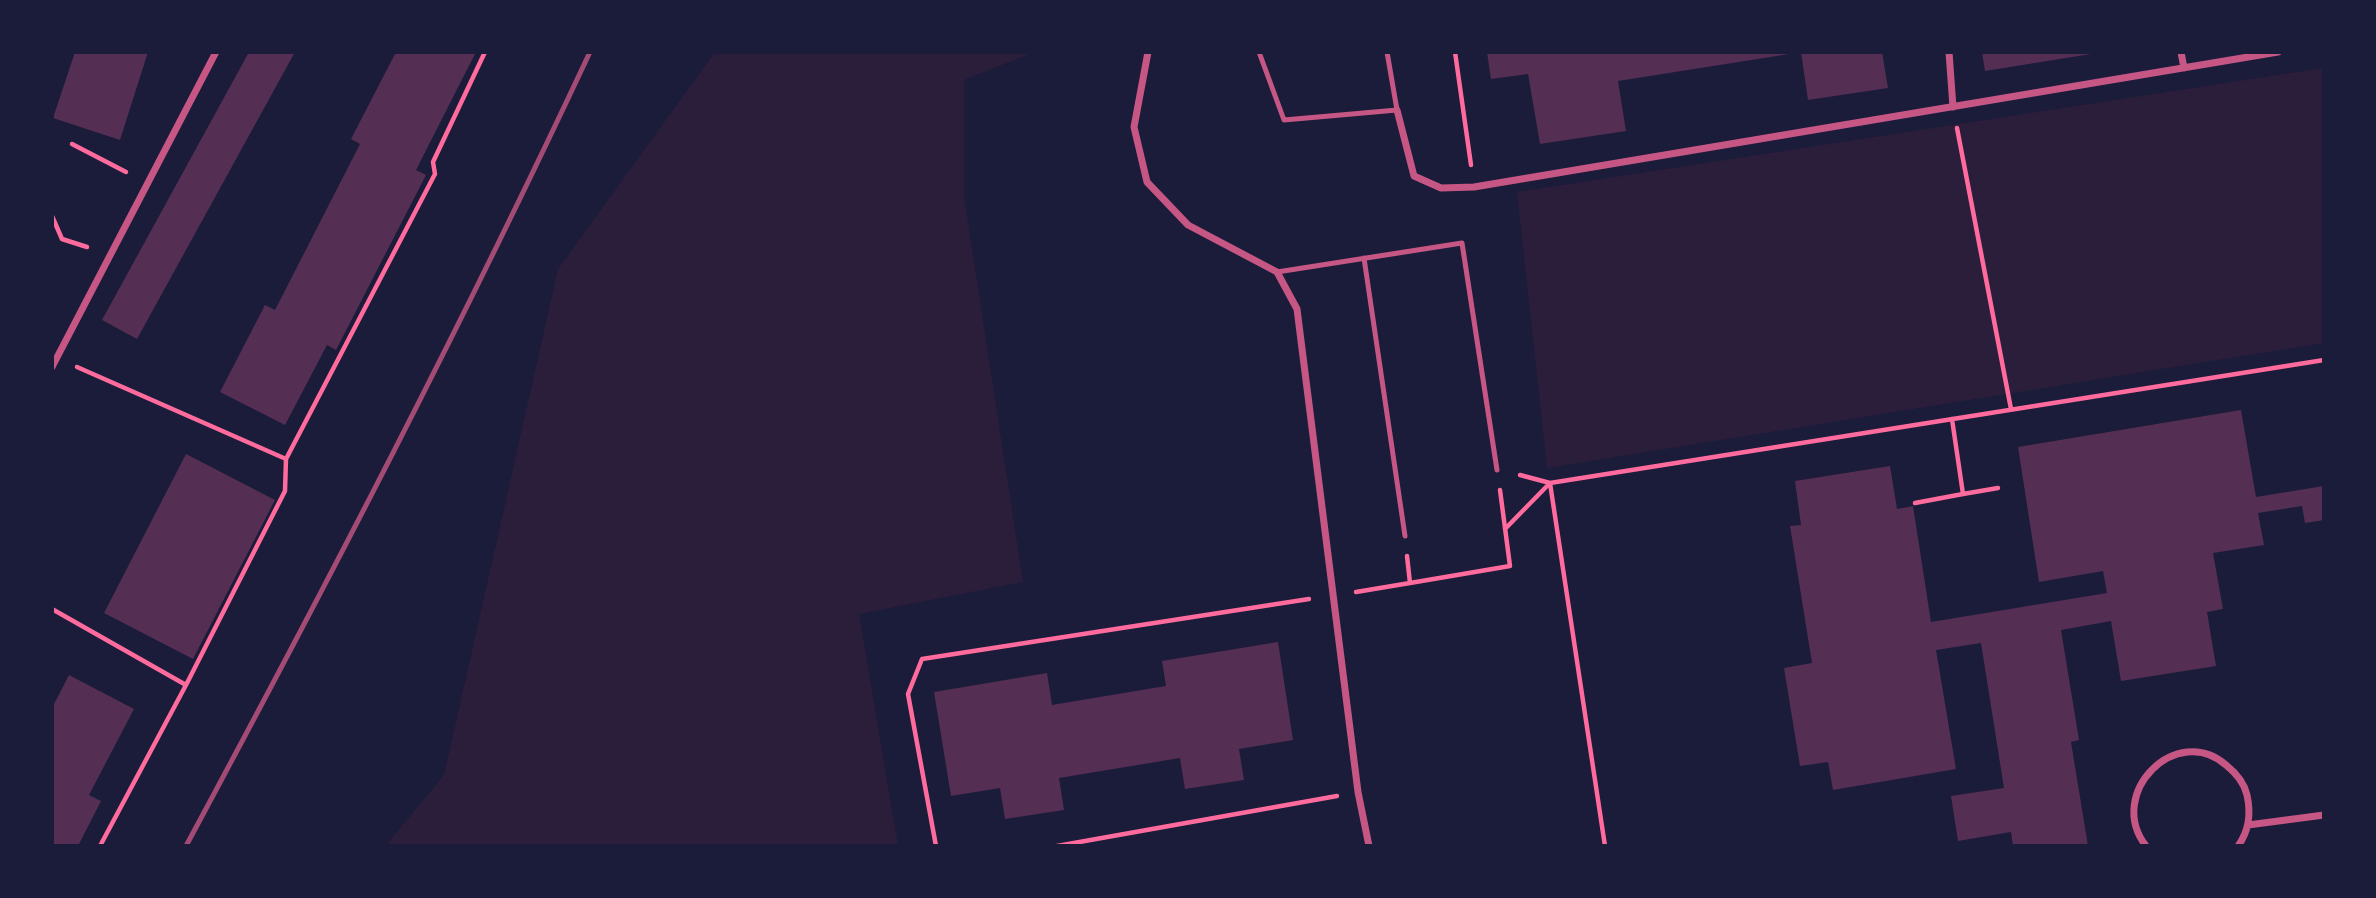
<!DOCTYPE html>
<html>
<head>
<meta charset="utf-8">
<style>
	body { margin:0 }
	#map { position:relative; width:2376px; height:898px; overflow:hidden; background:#1b1b3a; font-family:Commissioner,sans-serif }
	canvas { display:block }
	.frame { position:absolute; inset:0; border:54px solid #1b1b3a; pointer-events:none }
</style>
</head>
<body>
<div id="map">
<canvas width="2376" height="898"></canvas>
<div class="frame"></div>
</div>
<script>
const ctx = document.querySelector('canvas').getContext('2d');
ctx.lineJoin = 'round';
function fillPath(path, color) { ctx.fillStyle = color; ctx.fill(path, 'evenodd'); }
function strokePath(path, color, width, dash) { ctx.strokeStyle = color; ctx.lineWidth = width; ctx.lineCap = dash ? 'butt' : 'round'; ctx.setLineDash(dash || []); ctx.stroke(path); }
fillPath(new Path2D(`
	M715 52 1032 53 964 80V196L1023 582 859 614 898 845H386L444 775 558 269Z
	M2323 68V343L1547 468 1517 192Z`), '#2a1e3b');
fillPath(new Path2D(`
	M75 52H148L120 140 53 118Z
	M249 52H295L137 339 102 320Z
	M396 52H476L416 170 426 175 336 350 327 345 285 425 220 392 265 305 275 310 360 144 351 139Z
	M1487 52H1789V54L1618 81 1626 131 1540 144 1528 74 1491 79Z
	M1801 52H1882L1888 88 1808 100Z
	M1982 52H2091V54L1985 71Z
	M2241 410 2256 497 2324 486V520L2305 523 2302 506 2258 513 2264 545 2213 553 2223 609 2207 612 2216 666 2121 681 2111 621 2061 630 2079 740 2071 742 2088 846H2013L2011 832 1958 841 1951 796 2004 788 1981 643 1936 650 1956 769 1833 790 1828 762 1800 766 1784 668 1812 663 1790 526 1801 525 1795 481 1890 466 1897 509 1913 506 1931 622 2107 593 2103 571 2039 582 2018 447Z
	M186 454 275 500 193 659 104 613Z
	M1278 642 1293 740 1239 749 1244 780 1185 789 1180 758 1059 778 1064 810 1005 819 1000 788 951 796 934 692 1047 673 1052 705 1166 686 1162 661Z
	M69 675 134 709 89 795 101 801 78 846H52V708Z`), '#542f53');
strokePath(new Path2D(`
	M1455 52 1471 165
	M1957 128 2011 409
	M72 144 126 172
	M52 216 62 239 87 247
	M77 367 286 459
	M1520 475 1550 483 2324 360
	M1550 483 1605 846
	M1963 494 1998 488
	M1915 503 1963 494 1952 419
	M1505 529 1549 484
	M1410 583 1510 566 1500 490
	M1356 592 1410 583 1407 556
	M52 609 186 685 285 491 286 459 435 174 433 162 485 52
	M100 846 186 685
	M936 846 908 694 922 659 1309 599
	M1057 846 1337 796`), '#ff6b9d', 4.5);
strokePath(new Path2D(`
	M1259 52 1284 120 1397 110 1387 52
	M1364 258 1405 536
	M1277 272 1462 243 1497 470`), '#c65784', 5);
strokePath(new Path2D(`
	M1148 52 1134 127 1147 182 1188 225 1277 272 1297 309 1358 792 1369 846
	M1949 52 1953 107
	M2181 52 2184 68
	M1397 110 1414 176 1441 188 1474 187 2278 52
	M52 367 216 52
	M2248 825 2324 815
	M2146 846C2105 793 2177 722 2226 765 2236 773 2244 782 2247 795 2251 813 2249 831 2238 846`), '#c65784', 7);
strokePath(new Path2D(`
	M186 846C327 584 464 321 590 52`), '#a44b75', 5);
</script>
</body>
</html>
